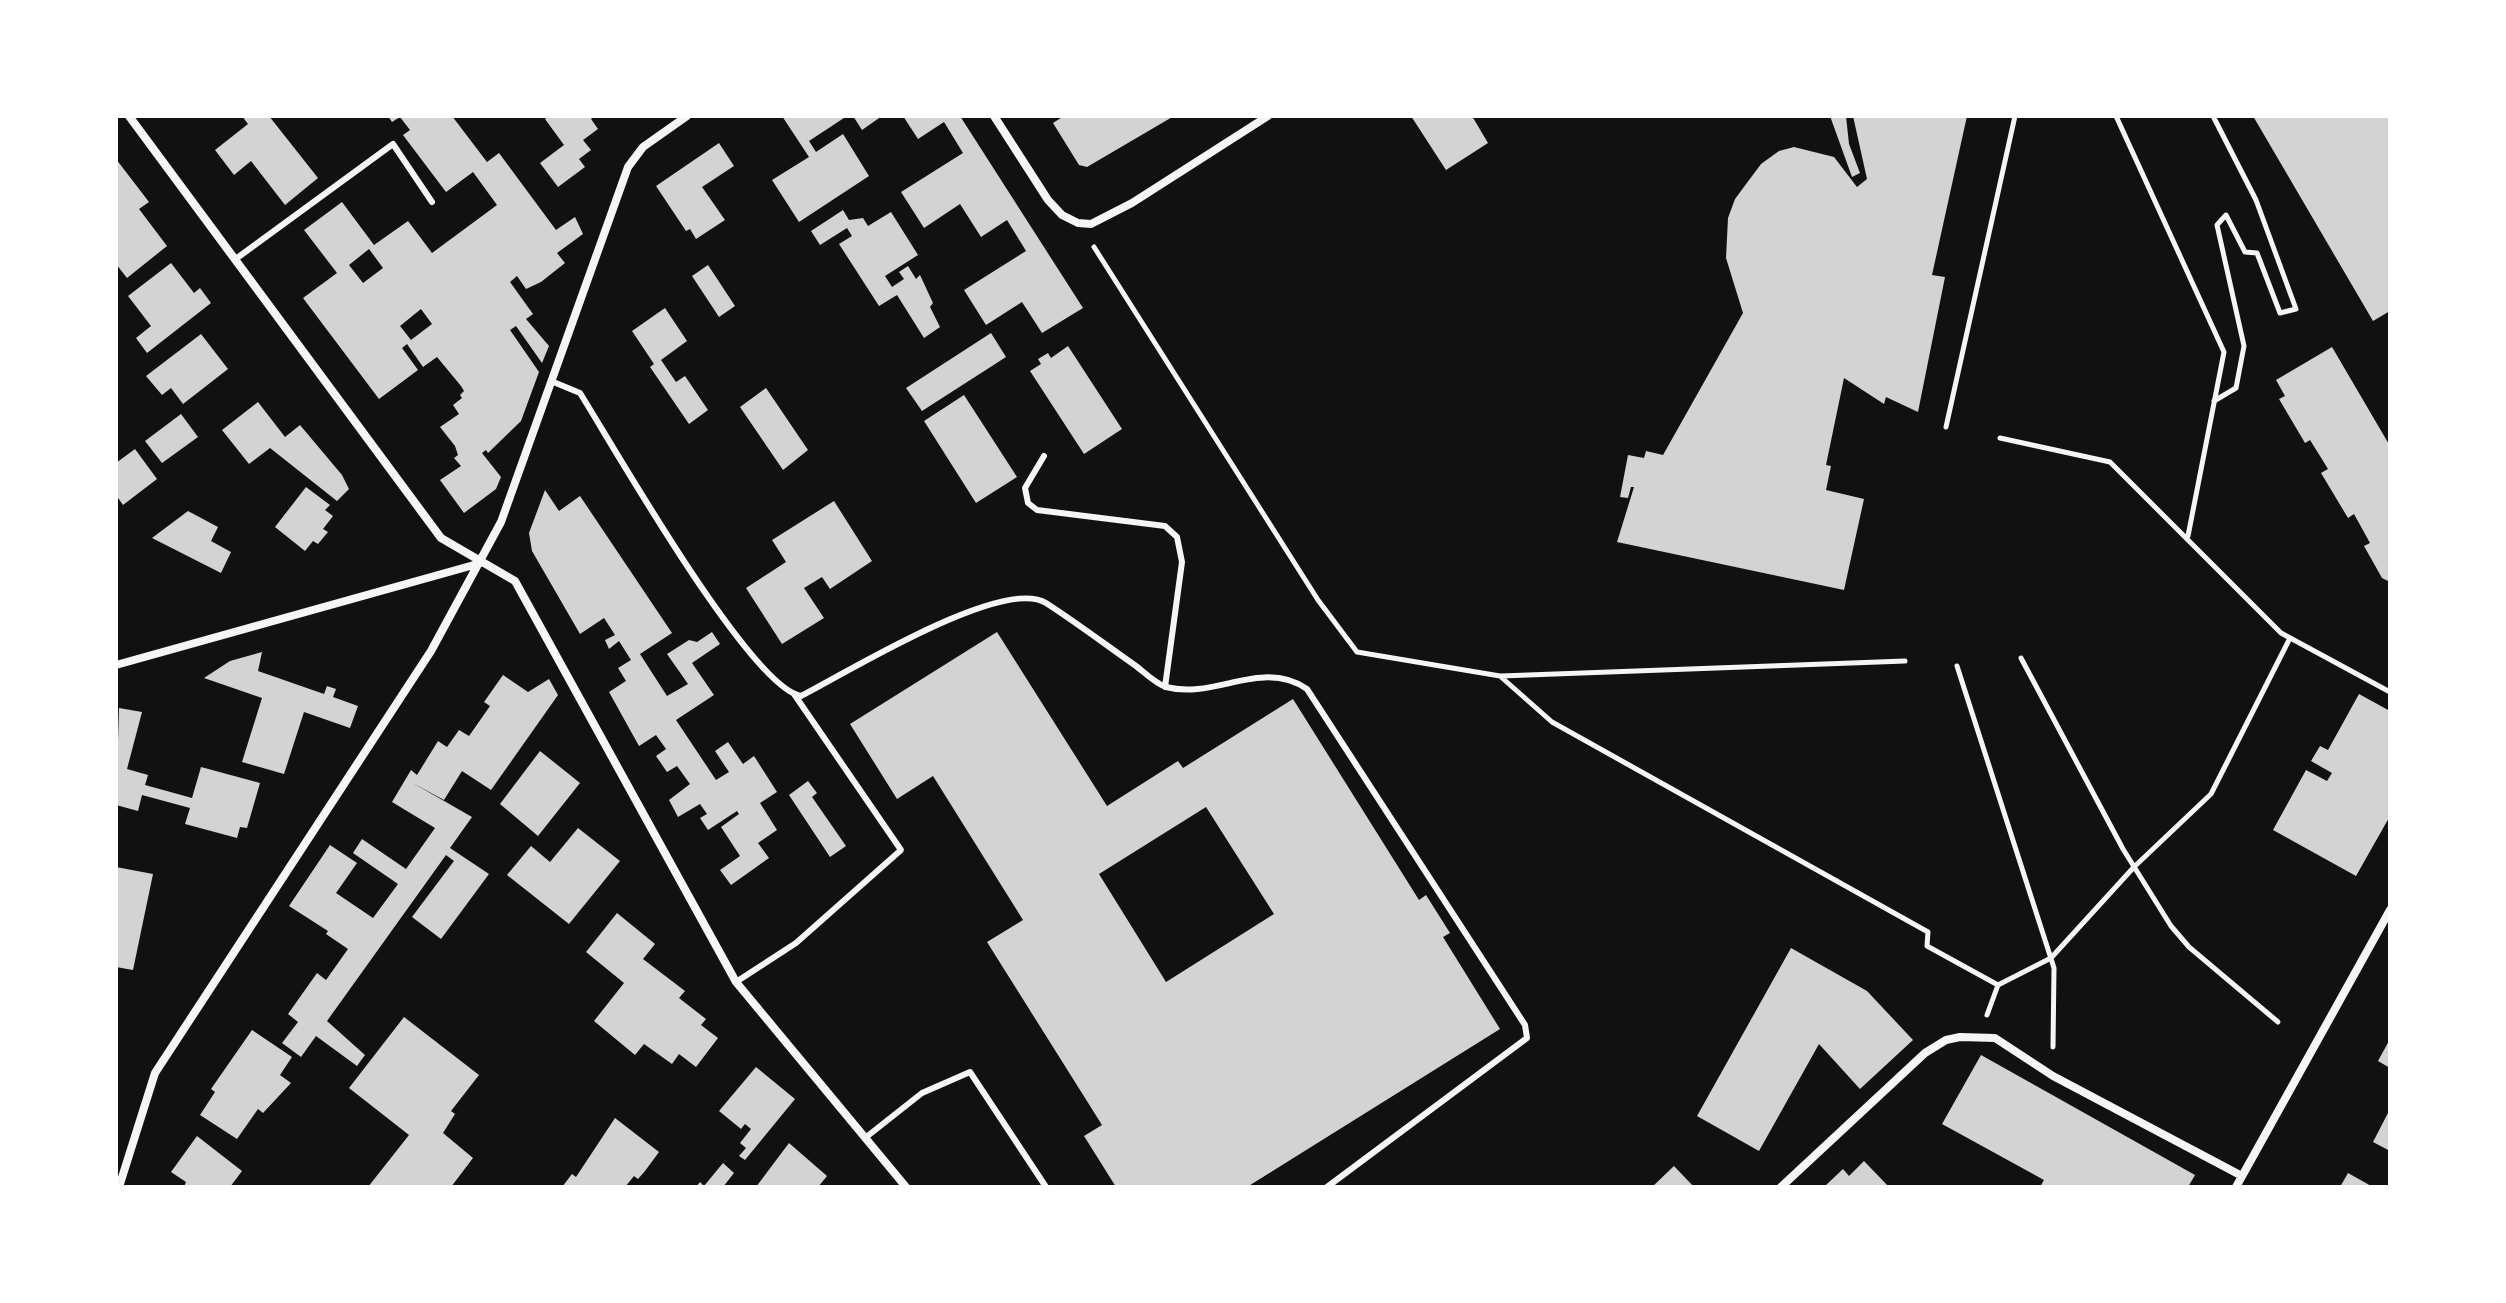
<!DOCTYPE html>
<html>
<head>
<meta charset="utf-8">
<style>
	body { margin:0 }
	#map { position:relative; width:2506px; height:1303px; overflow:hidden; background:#111; font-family:Jost,sans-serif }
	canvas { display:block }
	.frame { position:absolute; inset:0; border:118px solid #fff; pointer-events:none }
</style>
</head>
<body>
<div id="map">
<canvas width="2506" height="1303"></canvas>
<div class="frame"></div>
</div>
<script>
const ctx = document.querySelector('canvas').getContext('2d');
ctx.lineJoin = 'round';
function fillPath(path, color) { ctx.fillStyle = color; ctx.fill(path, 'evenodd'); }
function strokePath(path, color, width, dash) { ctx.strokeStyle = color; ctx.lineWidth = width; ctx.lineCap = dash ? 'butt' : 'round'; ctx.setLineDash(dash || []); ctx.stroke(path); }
fillPath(new Path2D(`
	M242 116H269L318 178 285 205 251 161 234 175 215 150 248 124Z
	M388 116H452L487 162 499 153 556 230 575 217 583 234 557 253 565 263 541 282 526 289 517 276 510 282 533 314 526 319 549 346 542 363 516 326 510 330 539 372 521 421 488 453 486 450 482 453 501 477 496 489 464 513 440 480 461 466 454 458 458 455 455 446 440 427 459 414 453 405 462 398 460 395 464 391 461 386 437 357 423 367 407 344 402 348 418 370 379 399 303 298 337 273 304 230 342 202 374 245 408 221 432 253 497 205 473 172 446 192 403 135 410 130 400 117 392 122ZM369 249 383 268 363 283 349 265ZM421 309 432 324 411 340 400 326Z
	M549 116H595L591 119 598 129 583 140 591 150 579 159 585 167 558 187 540 163 564 145 545 119Z
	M782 116H847L809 141 816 152 843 134 869 176 799 222 772 180 809 157Z
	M853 116H882L862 130Z
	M903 116H960L1083 308 1042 333 1022 302 986 325 964 290 1026 251 1007 220 981 237 960 204 924 228 901 192 963 153 944 122 918 139Z
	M1064 116H1174L1087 167 1079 165 1053 123Z
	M1411 116H1472L1488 143 1446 170Z
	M1830 116H1846L1849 144 1860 173 1852 177Z
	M1853 116H1967L1932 275 1945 277 1918 412 1886 397 1884 404 1844 378 1826 465 1831 466 1826 490 1864 499 1844 590 1617 542 1634 487H1631L1628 498 1620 497 1628 455 1644 458 1646 451 1663 455 1743 313 1726 258 1728 218 1735 199 1761 164 1779 151 1794 147 1834 157 1857 187 1867 179Z
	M2253 116H2390V311L2373 321Z
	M719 143 734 166 702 187 725 220 696 239 690 229 686 231 656 186Z
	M116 159 149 202 139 209 167 246 127 278 116 264Z
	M843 210 849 220 863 218 868 226 891 212 918 255 885 276 892 287 904 279 899 272 908 266 916 279 920 275 933 303 930 307 940 327 924 338 897 295 879 306 839 244 852 236 847 228 820 245 811 231Z
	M171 263 194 293 200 288 211 303 147 353 136 338 151 326 128 296Z
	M708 265 735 306 719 317 692 276Z
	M665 308 687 341 661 360 676 382 685 376 708 410 689 424 650 367 654 364 632 331Z
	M991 333 1006 357 922 411 906 388Z
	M201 334 228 369 183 404 171 388 162 395 146 376Z
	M1068 346 1122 429 1084 454 1030 371 1041 364 1038 359 1048 353 1051 358Z
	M2332 347 2390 446V582L2382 578 2364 546 2370 543 2354 514 2348 518 2321 473 2328 469 2320 456 2310 440 2305 443 2279 399 2285 396 2276 380Z
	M766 388 808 450 783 470 740 407Z
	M964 395 1017 477 976 503 924 421Z
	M258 402 285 437 300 425 342 475 349 489 337 501 270 448 249 464 222 430Z
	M181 414 198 437 162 463 145 441Z
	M135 449 157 479 123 505 116 495V463Z
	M306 487 330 505 325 510 333 516 323 529 328 532 318 544 313 541 305 551 275 527Z
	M545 490 559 511 580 496 672 633 640 654 667 696 688 684 667 654 689 640 697 642 712 632 720 644 692 663 714 695 676 720 716 780 729 772 715 751 728 742 743 764 754 756 777 792 760 803 777 830 758 843 769 858 731 885 720 870 740 856 721 827 739 814 737 811 708 830 700 818 707 814 700 804 678 817 669 800 690 784 677 766 667 772 656 756 666 749 656 735 639 746 609 692 626 681 618 668 631 660 619 641 609 649 605 640 615 635 604 618 580 634 532 551 529 533Z
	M834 501 872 561 830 589 822 577 804 588 824 618 782 644 746 588 786 562 772 540Z
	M188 511 218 527 211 541 231 552 221 573 152 538Z
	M997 632 1107 806 1178 761 1183 768 1293 699 1419 900 1426 895 1450 933 1443 937 1500 1029 1247 1187H1116L1084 1136 1102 1125 987 942 1023 920 933 776 897 799 850 724ZM1206 807 1274 914 1166 982 1099 874Z
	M262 652 258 671 324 694 327 686 336 689 333 697 358 706 350 728 304 712 284 774 242 762 262 698 204 678 230 661Z
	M503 675 528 692 549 679 558 695 491 790 462 771 444 800 411 782 472 817 450 848 489 874 441 939 412 917 454 861 446 855 327 1021 365 1055 357 1066 316 1036 301 1057 282 1043 298 1022 288 1014 317 973 326 980 348 949 326 934 328 931 289 906 330 845 357 863 336 893 373 918 398 884 353 853 362 839 406 869 435 828 392 802 411 770 417 775 438 741 447 747 459 730 469 736 490 706 484 702Z
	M2359 694 2390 711V816L2356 876 2273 830 2306 770 2327 781 2332 773 2311 761 2320 746 2328 750Z
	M119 708 142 712 127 769 148 775 145 785 192 798 201 767 260 783 247 828 240 827 237 838 185 824 190 808 142 795 138 811 116 805Z
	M540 751 580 783 538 836 500 804Z
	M808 781 817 793 812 797 846 846 830 857 789 795Z
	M578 828 620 861 569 924 507 875 531 846 550 862Z
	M116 867 153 874 133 970 116 967Z
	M617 913 655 944 643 959 685 991 679 998 706 1019 701 1025 718 1038 696 1067 679 1054 672 1064 644 1044 635 1055 594 1021 624 983 586 952Z
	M1791 948 1867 991 1913 1040 1860 1089 1819 1044 1759 1151 1697 1116Z
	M404 1017 479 1075 451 1111 455 1114 443 1133 473 1158 451 1187H368L409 1135 349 1088Z
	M252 1030 292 1057 280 1075 291 1083 263 1113 258 1109 237 1139 200 1115 215 1092 211 1089Z
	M2390 1039V1068L2378 1061Z
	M1981 1055 2195 1175 2188 1187H2040L2044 1180 1942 1124Z
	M756 1067 795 1099 745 1160 739 1156 746 1148 740 1143 751 1129 745 1124 741 1129 719 1111Z
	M2390 1109V1151L2373 1142Z
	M615 1118 659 1152 645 1171 638 1179 634 1176 625 1187H562L572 1174 576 1177Z
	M197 1136 242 1171 230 1187H184L186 1182 171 1172Z
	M789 1143 827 1176 818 1187H756Z
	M1864 1161 1889 1187H1824L1843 1169 1849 1176Z
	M723 1163 734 1173 723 1187H696L700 1182 704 1186Z
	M1674 1166 1694 1187H1652Z
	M2348 1173 2373 1187H2340Z`), '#d3d3d3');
strokePath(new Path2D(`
	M2116 116 2224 352 2188 536
	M2213 116 2256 200 2296 309 2280 313 2257 253 2245 252 2226 215 2217 225 2244 346 2236 388 2214 401
	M1094 247 1318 600 1357 652 1500 676 1552 722 1928 932 1927 946 1998 985 1987 1015
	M1946 427 2015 116
	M2000 438 2110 462 2281 633 2390 692
	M2021 658 2123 849 2171 926 2189 947 2278 1022
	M1957 666 2054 968 2053 1047
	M1501 676 1905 661
	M1998 985 2051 958 2134 867 2211 794 2290 638`), '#f5f5f5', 5);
strokePath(new Path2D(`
	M237 258 393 144 432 202
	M551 381 580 393C614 447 750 687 801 696 846 673 1003 576 1046 603 1077 623 1106 645 1136 666 1144 672 1156 684 1166 687 1215 700 1262 658 1307 689L1525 1025 1527 1038 1327 1187
	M1044 456 1025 488 1028 503 1037 510 1165 526 1177 537 1182 562 1165 687
	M736 982 796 943 901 850 794 694
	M865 1138 922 1093 970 1072 1046 1187`), '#f5f5f5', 6);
strokePath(new Path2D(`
	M129 116 441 538 515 581 736 982 906 1187
	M994 116 1048 200 1062 215 1078 223 1091 224 1132 203 1268 116
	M116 665 481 563
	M119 1187 155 1073 431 651 501 522 628 167 643 147 687 116
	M1781 1187 1925 1053 1946 1040 1960 1037 1995 1038 2053 1076 2242 1176
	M2236 1187 2390 910`), '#f5f5f5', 8);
</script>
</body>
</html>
